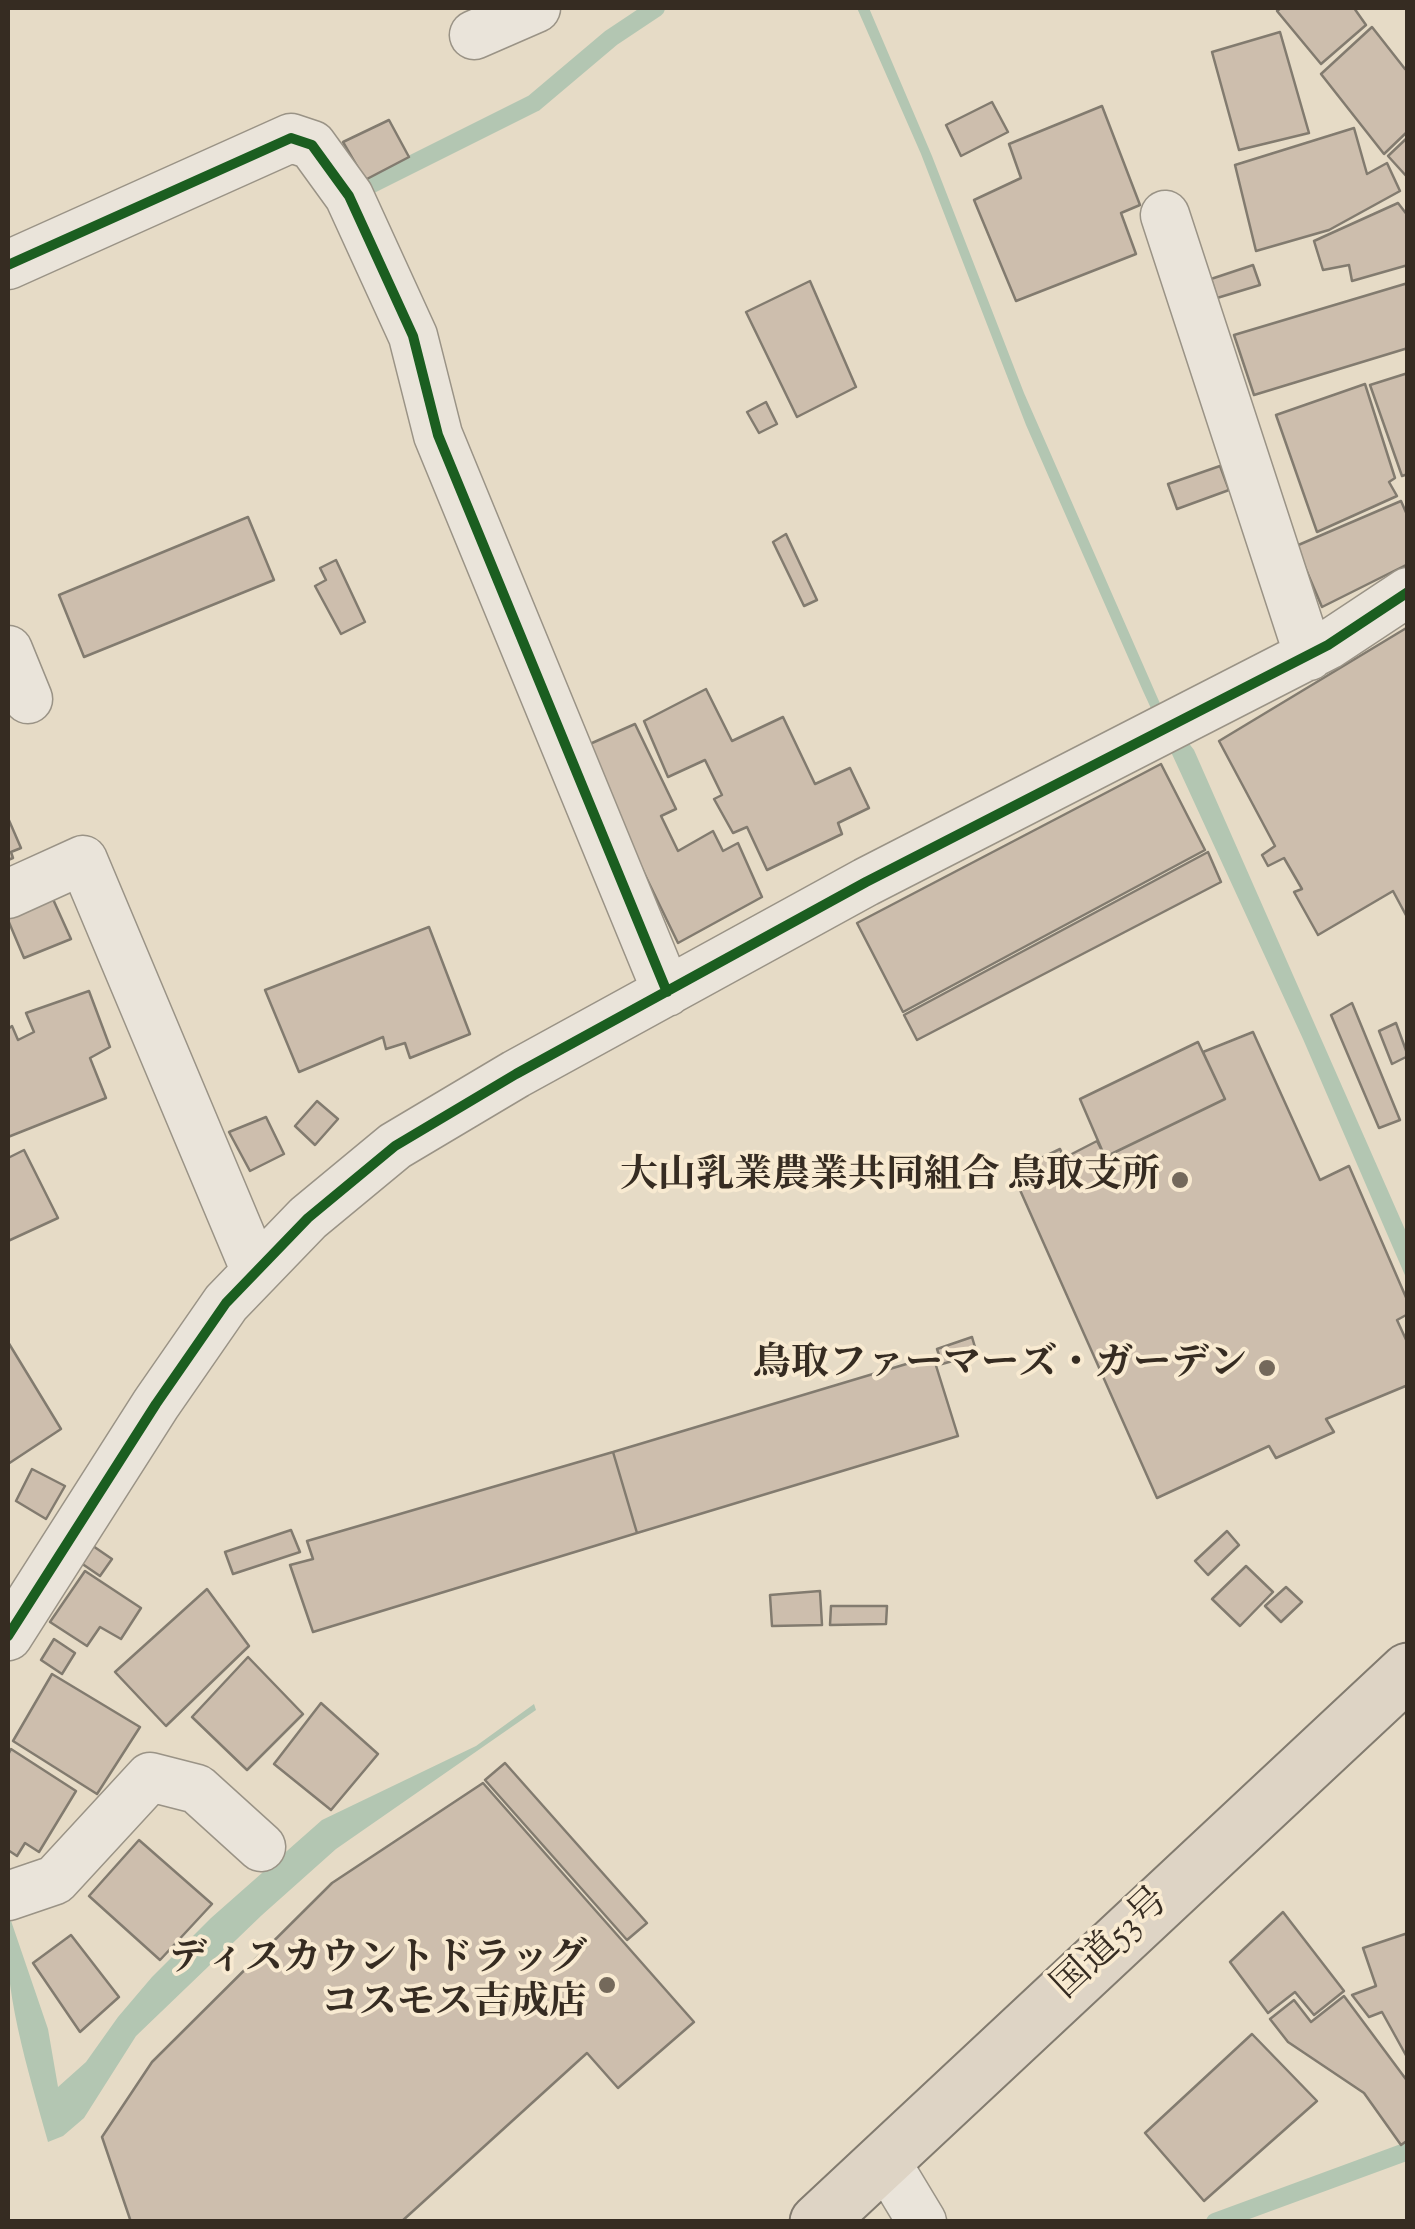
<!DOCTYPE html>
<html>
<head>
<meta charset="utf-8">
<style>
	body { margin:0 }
	#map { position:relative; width:1415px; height:2229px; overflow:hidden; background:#e6dbc6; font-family:"Sorts Mill Goudy",serif }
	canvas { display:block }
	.frame { position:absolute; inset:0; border:10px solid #362c22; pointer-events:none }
</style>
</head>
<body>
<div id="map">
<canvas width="1415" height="2229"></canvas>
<div class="frame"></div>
</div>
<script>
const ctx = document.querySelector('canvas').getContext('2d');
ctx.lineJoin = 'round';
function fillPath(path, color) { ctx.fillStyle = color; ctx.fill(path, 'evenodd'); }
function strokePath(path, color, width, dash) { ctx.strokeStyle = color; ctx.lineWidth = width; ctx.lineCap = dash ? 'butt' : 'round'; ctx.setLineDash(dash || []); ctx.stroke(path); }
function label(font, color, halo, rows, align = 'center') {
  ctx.font = font + ' "Sorts Mill Goudy","Noto Serif JP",serif'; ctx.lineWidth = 8; ctx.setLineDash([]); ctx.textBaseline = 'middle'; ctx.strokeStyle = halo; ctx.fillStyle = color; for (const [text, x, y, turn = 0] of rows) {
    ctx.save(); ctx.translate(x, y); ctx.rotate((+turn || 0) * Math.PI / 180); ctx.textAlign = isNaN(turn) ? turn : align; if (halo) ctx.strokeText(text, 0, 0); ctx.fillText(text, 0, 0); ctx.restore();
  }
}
fillPath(new Path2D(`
	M857 8H869L932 156 1024 393 1162 708 1194 750 1407 1234V1280L1303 1039 1143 691 1026 425 921 154Z
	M534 1704 536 1710 336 1849 262 1915 136 2036 84 2118 63 2136 48 2142C29 2073 0 1984 8 1912L48 2029 58 2087 86 2062 118 2017 152 1977 211 1918 322 1820 476 1746Z`), '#b3c6b2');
strokePath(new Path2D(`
	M355 177 364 188 534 103 611 38 656 8
	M1215 2222 1408 2151`), '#b3c6b2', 18);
const building = new Path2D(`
	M1281 8H1354L1366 25 1321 64 1277 11Z
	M1372 27 1405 69 1408 67V131L1384 154 1321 74Z
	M1280 32 1309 133 1239 150 1212 52Z
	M992 102 1008 132 961 156 946 125Z
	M1102 106 1140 205 1121 213 1136 254 1016 301 974 200 1021 178 1009 144Z
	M389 120 409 157 365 180 343 142Z
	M1354 128 1367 174 1387 163 1400 191 1329 230 1256 251 1235 165Z
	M1408 137V178L1388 156Z
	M1398 203 1408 216V265L1352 281 1349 265 1323 270 1314 241Z
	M1253 265 1260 285 1217 298 1211 279Z
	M810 281 856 387 797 417 746 312Z
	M1408 283V348L1254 395 1234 335Z
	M1408 373V474L1402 476 1370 385Z
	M1365 384 1395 478 1389 482 1397 496 1317 532 1276 415Z
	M766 402 777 424 759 433 747 412Z
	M1220 466 1229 490 1177 509 1168 484Z
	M1401 501 1408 517V564L1322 607 1296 546Z
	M248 517 274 580 84 657 59 595Z
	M786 534 817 600 804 606 773 542Z
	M336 560 365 622 341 634 315 586 326 580 320 568Z
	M1408 627V919L1393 891 1318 935 1294 892 1302 889 1284 858 1268 866 1262 855 1275 846 1219 741Z
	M706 689 732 741 783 717 815 784 850 768 869 808 838 823 842 834 767 870 747 827 733 833 714 799 722 795 705 760 668 777 644 721Z
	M635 724 676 809 661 816 678 851 713 831 723 851 738 843 762 897 678 943 583 747Z
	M1161 764 1205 850 903 1012 857 923Z
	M8 818 21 848 11 852 13 858 8 860Z
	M1208 852 1221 882 917 1040 904 1015Z
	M52 897 71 939 24 958 8 920V913Z
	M429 927 470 1034 410 1058 405 1043 386 1049 383 1037 299 1072 265 990Z
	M89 991 110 1047 90 1058 106 1098 8 1137V1029L12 1026 18 1040 34 1032 26 1013Z
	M1352 1003 1400 1120 1379 1128 1331 1015Z
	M1396 1023 1408 1056 1392 1064 1379 1031Z
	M1253 1032 1320 1180 1349 1166 1408 1302V1314L1397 1320 1408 1344V1385L1326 1419 1334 1432 1276 1458 1269 1446 1157 1498 1012 1172 1060 1149 1064 1158 1097 1141 1105 1157 1225 1099 1203 1052Z
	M1198 1042 1225 1099 1105 1157 1080 1099Z
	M317 1101 338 1119 315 1145 295 1126Z
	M266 1117 284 1154 250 1171 229 1132Z
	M24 1150 58 1218 8 1241V1158Z
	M972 1337 977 1354 942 1364 937 1349Z
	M8 1342 61 1429 8 1464Z
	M933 1356 958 1436 637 1533 613 1452Z
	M613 1452 637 1533 313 1632 290 1565 313 1559 307 1541Z
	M32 1469 65 1486 46 1519 16 1501Z
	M291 1530 300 1552 233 1574 225 1552Z
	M1227 1531 1239 1545 1208 1575 1195 1561Z
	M93 1546 112 1559 100 1576 81 1563Z
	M1246 1566 1273 1592 1240 1626 1212 1599Z
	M85 1571 141 1608 121 1639 100 1627 87 1646 50 1622Z
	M1286 1587 1302 1602 1281 1622 1265 1606Z
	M207 1589 249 1646 166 1726 115 1672Z
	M820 1591 822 1625 772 1626 770 1595Z
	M831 1606H887L886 1624 830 1625Z
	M54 1639 75 1653 62 1674 41 1660Z
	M248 1657 303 1714 247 1770 192 1717Z
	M52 1674 140 1727 97 1794 13 1741Z
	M321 1703 378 1754 331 1810 274 1764Z
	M11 1749 76 1791 39 1852 25 1843 17 1856 8 1850V1755Z
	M505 1763 647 1923 627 1940 485 1780Z
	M483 1783 694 2022 618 2088 587 2053 401 2222H131L102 2137 152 2062 332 1883Z
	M139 1840 212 1904 160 1960 89 1896Z
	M1283 1912 1344 1991 1314 2015 1295 1992 1268 2013 1230 1962Z
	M1408 1933V2059L1382 2012 1369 2017 1352 1995 1376 1986 1363 1948Z
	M71 1935 119 1997 80 2032 33 1963Z
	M1344 1996 1408 2082V2140L1401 2145 1364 2093 1288 2042 1270 2019 1294 2000 1311 2022Z
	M1252 2034 1317 2101 1204 2201 1145 2133Z`);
fillPath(building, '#cdbead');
strokePath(building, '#827b6f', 2.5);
const minor = new Path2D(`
	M474 35 536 8
	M1165 215 1309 656
	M8 265 291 138 312 145 349 196 413 336 438 435 667 992
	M8 650 28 699
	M8 894 83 860 256 1272
	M8 1636 156 1404 226 1303 308 1218 395 1146 516 1074 866 882 1328 645 1408 592
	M8 1896 55 1880 150 1777 197 1789 261 1847
	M884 2159 922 2222`);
const trunk = new Path2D(`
	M818 2222 1408 1671`);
strokePath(minor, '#9a9386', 51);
strokePath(trunk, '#827b6f', 59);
strokePath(minor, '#eae4da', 48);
strokePath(trunk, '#ded4c5', 55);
strokePath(new Path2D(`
	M8 265 291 138 312 145 349 196 413 336 438 435 667 992
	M8 1636 156 1404 226 1303 308 1218 395 1146 516 1074 866 882 1328 645 1408 592`), '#1b5e20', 10);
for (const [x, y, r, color] of [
	[1180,1180,10,"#74695b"],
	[1267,1368,10,"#74695b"],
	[607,1985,10,"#74695b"]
]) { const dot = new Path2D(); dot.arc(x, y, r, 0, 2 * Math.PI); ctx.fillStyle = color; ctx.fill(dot); strokePath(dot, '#f8ead1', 4); }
label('bold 38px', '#362c22', '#f8ead1', [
	["大山乳業農業共同組合 鳥取支所",1160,1180],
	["鳥取ファーマーズ・ガーデン",1247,1368],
	["ディスカウントドラッグ",587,1963],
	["コスモス吉成店",587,2007]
], 'right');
label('38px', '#362c22', '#f8ead1', [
	["国道53号",1113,1946,-43]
]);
</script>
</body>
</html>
